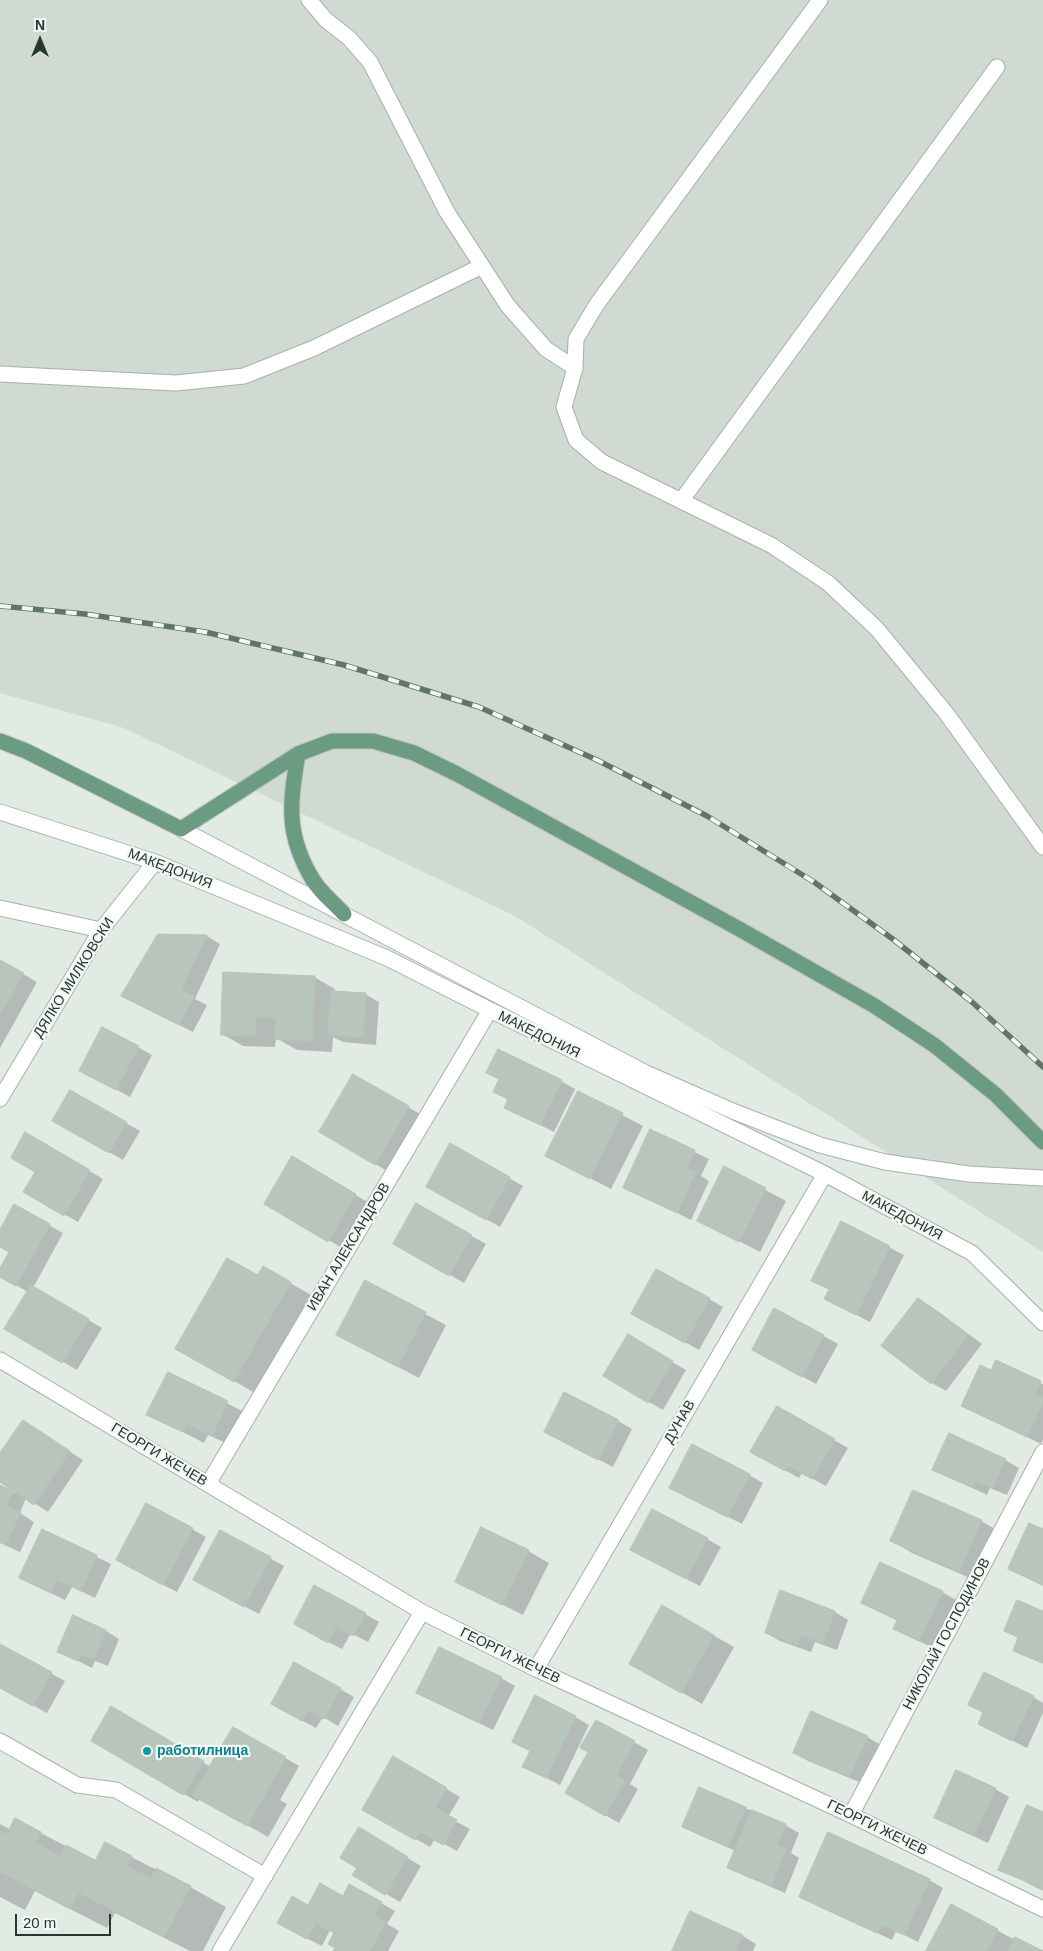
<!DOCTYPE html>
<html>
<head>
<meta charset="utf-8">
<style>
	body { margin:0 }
	#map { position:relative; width:1043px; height:1951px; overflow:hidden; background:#e2eae4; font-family:Arial,sans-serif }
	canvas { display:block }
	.north { position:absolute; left:15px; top:15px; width:50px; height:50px; -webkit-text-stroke:4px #f2f7f3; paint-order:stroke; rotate:0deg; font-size:14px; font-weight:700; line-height:20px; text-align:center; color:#24392d }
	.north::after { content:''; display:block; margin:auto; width:18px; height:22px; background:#24392d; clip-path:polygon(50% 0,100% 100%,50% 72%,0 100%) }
	.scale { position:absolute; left:15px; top:1914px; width:96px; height:22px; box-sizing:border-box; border:2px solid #24392d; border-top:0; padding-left:6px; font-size:15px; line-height:18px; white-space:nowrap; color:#24392d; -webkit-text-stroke:4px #f2f7f3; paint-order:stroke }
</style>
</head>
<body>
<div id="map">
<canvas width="1043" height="1951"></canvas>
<div class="north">N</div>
<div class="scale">20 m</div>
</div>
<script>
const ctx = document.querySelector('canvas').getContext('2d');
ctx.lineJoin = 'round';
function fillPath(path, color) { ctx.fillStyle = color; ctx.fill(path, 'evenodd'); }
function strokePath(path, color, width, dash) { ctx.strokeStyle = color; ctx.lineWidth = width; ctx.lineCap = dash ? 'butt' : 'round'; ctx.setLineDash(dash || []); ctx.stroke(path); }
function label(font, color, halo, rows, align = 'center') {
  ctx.font = font + ' Arial,sans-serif'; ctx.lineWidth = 4.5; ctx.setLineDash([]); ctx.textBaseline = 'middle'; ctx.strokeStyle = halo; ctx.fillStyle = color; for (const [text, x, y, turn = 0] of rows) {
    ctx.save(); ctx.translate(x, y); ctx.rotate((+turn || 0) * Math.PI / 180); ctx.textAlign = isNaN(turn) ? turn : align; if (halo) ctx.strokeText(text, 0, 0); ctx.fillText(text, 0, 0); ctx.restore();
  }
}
fillPath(new Path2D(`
	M0 0H1043V1252L515 916 124 728 0 693Z`), '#d0dad2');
fillPath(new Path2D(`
	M159 935 207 936 220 944 195 999 207 1005 193 1032 136 1003Z
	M0 961 37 982 0 1048Z
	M314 977 335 989V992L365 994 379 1002 376 1045 343 1042 333 1037 332 1052 297 1050 276 1038 275 1047 243 1046 222 1034Z
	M103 1028 152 1055 130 1097 95 1078Z
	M353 1076 429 1119 396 1176 320 1132Z
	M500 1079 561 1081 575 1089 554 1132 506 1108 509 1100 494 1091Z
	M70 1091 140 1131 123 1160 54 1120Z
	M579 1092 643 1126 611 1189 547 1156Z
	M651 1131 709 1159 701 1176 709 1181 691 1220 625 1187Z
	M26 1134 103 1179 78 1222 25 1192 37 1172Z
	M451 1145 523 1186 500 1227 428 1186Z
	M292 1158 376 1207 349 1252 266 1204Z
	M725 1168 786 1201 760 1252 699 1220Z
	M416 1205 486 1244 464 1283 395 1243Z
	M14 1206 63 1233 33 1288 102 1328 77 1370 6 1329 28 1292 0 1276V1271L11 1251 0 1245V1233Z
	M841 1223 904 1255 870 1322 839 1306 830 1290 813 1280Z
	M264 1268 311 1295 255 1393 177 1348 258 1277Z
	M365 1282 446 1325 419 1378 358 1346Z
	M709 1299 723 1307 699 1350 647 1321Z
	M919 1299 932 1307 982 1344 946 1391 932 1383 883 1346Z
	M775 1309 838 1344 816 1384 767 1357Z
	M628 1336 686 1370 663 1410 604 1376Z
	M991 1371 1043 1384V1440L1041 1444 963 1405Z
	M168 1373 248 1414 233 1446 208 1435 204 1443 148 1414Z
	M777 1408 848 1448 826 1486 802 1473 799 1478 752 1452Z
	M618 1421 632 1429 613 1467 559 1439Z
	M36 1430 83 1460 48 1512 26 1498 20 1513 34 1522 20 1552 0 1543V1486L14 1493 15 1491 0 1481V1456Z
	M1005 1460 1019 1468 1007 1495 990 1488 987 1495 933 1469Z
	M749 1475 763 1483 742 1524 685 1495Z
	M981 1521 1002 1533 979 1582 912 1553 892 1541Z
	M192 1529 206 1537 177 1592 131 1568Z
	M43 1531 111 1564 95 1598 72 1587 65 1600 20 1578Z
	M1043 1531V1586L1009 1569Z
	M707 1539 721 1547 700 1586 646 1558Z
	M528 1551 549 1563 523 1615 456 1581Z
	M270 1558 284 1566 259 1614 208 1587Z
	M881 1564 942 1592 963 1604 940 1652 895 1628 898 1621 863 1603Z
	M663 1607 734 1647 702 1704 631 1663Z
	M835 1612 848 1620 837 1650 815 1642 811 1652 780 1641 766 1633Z
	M1043 1612V1664L1014 1650 1019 1638 1005 1631Z
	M365 1614 379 1622 368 1642 351 1633 342 1649 309 1632Z
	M106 1631 119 1639 108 1666 95 1661 92 1668 58 1651Z
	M0 1645 65 1681 47 1713 0 1687Z
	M501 1678 515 1686 493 1730 418 1693Z
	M340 1689 354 1697 338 1726 323 1717 316 1728 286 1712Z
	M1033 1697 1043 1703V1713L1027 1748 979 1724 984 1713 970 1705Z
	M111 1708 211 1767 233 1728 299 1766 280 1800 287 1804 268 1837 200 1798 198 1802 92 1741Z
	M575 1717 589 1725 560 1785 523 1766Z
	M596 1721 648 1750 630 1784 638 1789 619 1823 566 1793 589 1752Z
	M867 1737 881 1745 864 1784 808 1761 794 1753Z
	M393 1758 460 1797 448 1817 470 1829 457 1851 435 1839 430 1847 363 1809Z
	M995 1789 1009 1797 988 1843 935 1818Z
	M745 1808 785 1825 799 1833 791 1853 799 1858 785 1893 743 1875 729 1867 736 1851 697 1834 683 1826Z
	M1043 1813V1891L1000 1869Z
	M16 1820 96 1862 106 1844 190 1887 226 1907 203 1951H190L115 1913 107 1928 35 1891 25 1910 0 1897V1824L11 1830Z
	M359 1829 421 1866 400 1902 354 1875 358 1868Z
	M929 1880 943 1888 918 1942 896 1931 892 1940 800 1897Z
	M344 1897 381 1903 395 1911 387 1924 399 1931 388 1951H334L336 1948 335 1933 330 1930 322 1946 292 1931 308 1906Z
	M951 1905 1015 1940 1040 1951H927Z
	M743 1936 756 1944 753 1951H673Z`), '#0003');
const building = new Path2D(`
	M158 934 207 935 181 990 194 996 179 1025 121 996Z
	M0 960 24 973 0 1015Z
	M223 972 267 974 265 1017H256L255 1036 221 1035Z
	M267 974 315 976 312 1041 275 1039 276 1018 265 1017Z
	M331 991 366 993 363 1037 328 1035Z
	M102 1027 139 1046 116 1090 79 1071Z
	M498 1049 562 1080 540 1125 504 1108 508 1099 493 1092 499 1079 486 1073Z
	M353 1074 409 1106 375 1165 319 1132Z
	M70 1090 127 1122 109 1153 52 1121Z
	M578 1091 623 1113 590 1179 545 1156Z
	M650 1129 695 1150 687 1168 696 1172 677 1213 623 1188Z
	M25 1132 90 1170 64 1216 23 1192 35 1172 11 1158Z
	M450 1143 510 1177 486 1220 426 1187Z
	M292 1156 356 1194 328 1242 264 1204Z
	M724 1166 766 1188 739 1242 697 1221Z
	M416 1203 472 1235 449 1276 393 1244Z
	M14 1204 50 1224 16 1286 0 1277V1268L9 1252 0 1247V1230Z
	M841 1221 890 1246 856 1315 824 1299 829 1289 811 1281Z
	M227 1258 258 1275 263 1266 291 1282 257 1341 199 1307Z
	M656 1269 710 1298 685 1343 631 1314Z
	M365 1280 426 1312 398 1367 336 1335Z
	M31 1285 89 1319 62 1363 4 1329Z
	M918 1298 968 1335 931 1384 881 1346Z
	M199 1307 257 1341 234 1382 175 1349Z
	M774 1308 824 1335 802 1377 752 1350Z
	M628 1334 673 1361 648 1403 603 1376Z
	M996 1360 1041 1381 1035 1394 1043 1397V1402L1027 1437 961 1406 980 1365 991 1370Z
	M168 1372 228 1401 212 1436 187 1424 183 1432 146 1415Z
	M564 1392 619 1420 598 1460 544 1432Z
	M777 1406 835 1439 812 1479 788 1466 785 1471 750 1452Z
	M23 1420 70 1451 34 1505 0 1482V1453Z
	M949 1433 1006 1459 992 1488 976 1481 973 1488 932 1470Z
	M692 1444 750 1474 727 1517 669 1488Z
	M0 1485 13 1491 6 1506 21 1512 6 1545 0 1542Z
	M913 1490 982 1520 959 1572 890 1541Z
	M146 1503 193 1528 163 1585 116 1560Z
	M652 1509 708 1538 686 1579 630 1550Z
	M1029 1523 1043 1529V1585L1008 1569Z
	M481 1527 529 1550 502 1605 455 1582Z
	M42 1529 97 1555 81 1591 57 1580 51 1593 19 1578Z
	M220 1530 271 1557 244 1607 193 1580Z
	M880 1562 943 1591 919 1641 893 1629 897 1620 861 1603Z
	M314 1585 366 1613 353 1636 336 1627 328 1643 294 1624Z
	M780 1590 835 1611 823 1643 801 1635 797 1645 765 1633Z
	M1017 1600 1043 1611V1663L1013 1651 1018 1637 1004 1631Z
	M662 1605 714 1635 681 1693 629 1664Z
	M73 1615 106 1630 94 1659 81 1654 78 1661 57 1652Z
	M0 1644 52 1672 33 1706 0 1688Z
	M439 1647 502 1677 479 1723 416 1693Z
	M294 1662 341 1688 324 1719 308 1710 302 1721 271 1704Z
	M984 1672 1034 1696 1012 1741 978 1724 983 1712 968 1705Z
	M535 1695 576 1716 546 1778 522 1767 530 1751 512 1742Z
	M111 1706 204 1761 183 1795 91 1741Z
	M811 1711 868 1736 849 1777 793 1753Z
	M596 1720 635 1741 616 1775 625 1780 605 1816 565 1793 588 1752 580 1748Z
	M233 1727 286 1757 267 1791 213 1761Z
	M393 1756 447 1788 435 1808 457 1820 443 1845 420 1832 415 1840 362 1810Z
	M213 1761 267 1791 247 1826 193 1796Z
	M956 1770 996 1788 974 1836 934 1818Z
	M699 1787 746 1807 728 1847 682 1827Z
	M1027 1805 1043 1812V1854L1030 1883 998 1870Z
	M752 1810 786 1824 777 1845 786 1849 771 1886 727 1868Z
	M15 1818 41 1832 36 1843 60 1856 66 1845 95 1860 70 1909 0 1872V1849Z
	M359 1827 408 1857 385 1895 352 1875 357 1868 340 1858Z
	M0 1831 7 1835 0 1849Z
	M828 1832 874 1853 844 1918 799 1897Z
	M105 1842 132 1856 127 1866 151 1878 156 1868 191 1886 164 1937 79 1893Z
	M874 1853 930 1879 904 1935 881 1925 877 1933 844 1918Z
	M1043 1854V1889L1030 1883Z
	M320 1883 343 1896 349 1884 382 1902 374 1915 386 1922 370 1951H333L335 1948 328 1944 334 1933 316 1923 307 1939 277 1923 292 1896 308 1905Z
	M951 1904 998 1929 987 1951H926Z
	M690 1911 743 1935 736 1951H672Z
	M1015 1937 1043 1951H1008Z`);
fillPath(building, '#b7c5bc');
strokePath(building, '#b5c3b9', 1);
const lane = new Path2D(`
	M309 0 326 20 349 38 370 62 447 212 508 306 546 349 575 368
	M0 374 176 383 244 376 314 348 482 266
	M681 501 997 67
	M0 1741 77 1785 116 1790 265 1876`);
const street = new Path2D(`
	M820 0 597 304 576 339 575 368 564 407 576 440 602 462 771 545 828 583 877 629 946 713 1043 847
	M0 812 155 862 387 958 490 1010 825 1174 972 1253 1043 1323
	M0 908 101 930
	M0 1099 101 930 155 862
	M0 1360 422 1612 536 1669 851 1815 1043 1909
	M208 1484 490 1010
	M536 1669 825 1174
	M851 1815 1043 1452
	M220 1951 422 1612`);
const secondary = new Path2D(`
	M181 829 644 1072 735 1112 820 1145 885 1162 969 1174 1043 1178`);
const primary = new Path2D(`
	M0 741 26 751 181 829 298 754 332 741H373L414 753 457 774 741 930 873 1005 934 1045 996 1095 1043 1142
	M298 754C290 803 285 834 313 880 320 892 334 903 344 914`);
strokePath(lane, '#a5b1a9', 17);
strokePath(street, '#a5b1a9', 17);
strokePath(secondary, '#a2b5a8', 17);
strokePath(primary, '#bdc4c0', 17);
strokePath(lane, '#fff', 15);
strokePath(street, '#fff', 15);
strokePath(secondary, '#fff', 15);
strokePath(primary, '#6b9b80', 15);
const rail = new Path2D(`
	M0 606 85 614 205 632 344 665 479 707 597 760 707 816 814 882 894 940 972 1002 1043 1067`);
strokePath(rail, '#5e7568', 5.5);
strokePath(rail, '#f2f7f3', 4, [11]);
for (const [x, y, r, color] of [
	[147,1751,5,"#0f9aa8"]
]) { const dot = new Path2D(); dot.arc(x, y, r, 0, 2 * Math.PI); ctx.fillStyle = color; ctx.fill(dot); strokePath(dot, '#f2f7f3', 2); }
label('14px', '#24392d', '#f2f7f3', [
	["МАКЕДОНИЯ",170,869,21],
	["ДЯЛКО МИЛКОВСКИ",74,978,-58],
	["МАКЕДОНИЯ",539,1035,26],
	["МАКЕДОНИЯ",902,1216,28],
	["ИВАН АЛЕКСАНДРОВ",349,1247,-59],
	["ДУНАВ",680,1422,-60],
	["ГЕОРГИ ЖЕЧЕВ",159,1455,31],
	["НИКОЛАЙ ГОСПОДИНОВ",947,1634,-62],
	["ГЕОРГИ ЖЕЧЕВ",510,1656,26],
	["ГЕОРГИ ЖЕЧЕВ",877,1828,26]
]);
label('bold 14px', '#0d838f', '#f2f7f3', [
	["работилница",157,1751]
], 'left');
</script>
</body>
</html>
